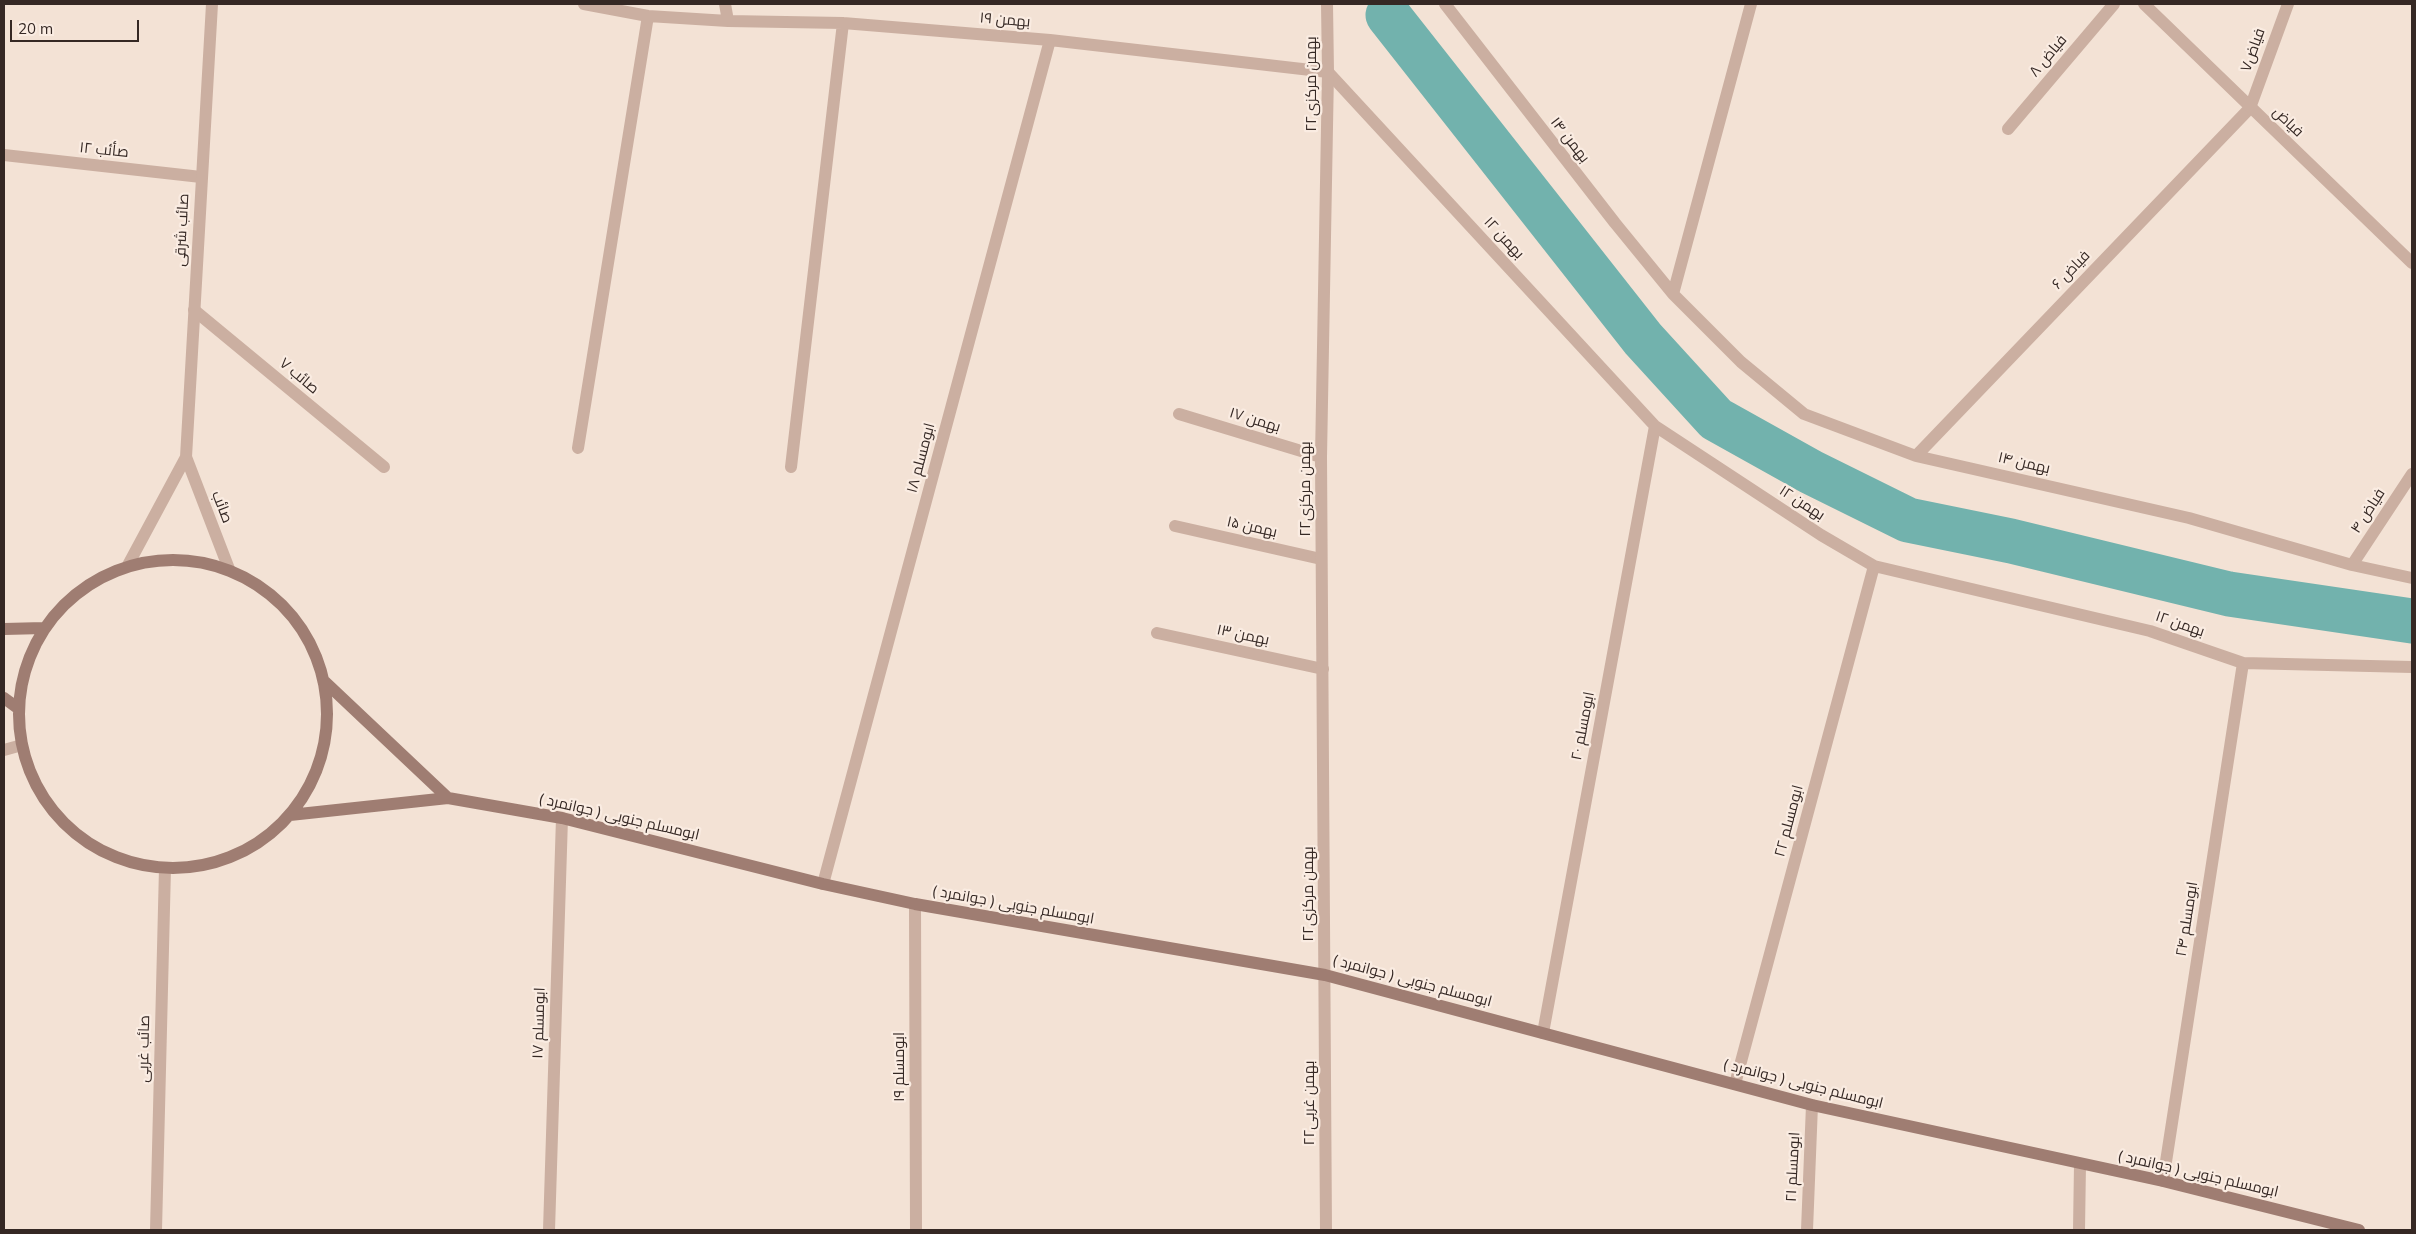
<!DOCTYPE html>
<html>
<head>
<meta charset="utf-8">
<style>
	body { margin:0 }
	#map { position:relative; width:2416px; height:1234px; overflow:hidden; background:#f3e2d5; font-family:Mulish,sans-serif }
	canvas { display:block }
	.frame { position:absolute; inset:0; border:5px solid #352824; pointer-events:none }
	.scale { position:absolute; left:10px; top:20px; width:129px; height:22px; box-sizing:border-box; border:2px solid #352824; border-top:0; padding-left:6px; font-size:15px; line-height:18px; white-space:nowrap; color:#352824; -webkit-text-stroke:4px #faece2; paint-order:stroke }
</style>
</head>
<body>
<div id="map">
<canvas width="2416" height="1234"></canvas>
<div class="frame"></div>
<div class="scale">20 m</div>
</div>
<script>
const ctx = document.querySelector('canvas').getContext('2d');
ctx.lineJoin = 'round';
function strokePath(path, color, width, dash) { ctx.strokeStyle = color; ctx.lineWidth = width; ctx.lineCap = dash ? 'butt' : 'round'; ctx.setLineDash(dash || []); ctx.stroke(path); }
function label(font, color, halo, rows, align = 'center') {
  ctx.font = font + ' Mulish,Cairo,sans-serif'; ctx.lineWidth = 4.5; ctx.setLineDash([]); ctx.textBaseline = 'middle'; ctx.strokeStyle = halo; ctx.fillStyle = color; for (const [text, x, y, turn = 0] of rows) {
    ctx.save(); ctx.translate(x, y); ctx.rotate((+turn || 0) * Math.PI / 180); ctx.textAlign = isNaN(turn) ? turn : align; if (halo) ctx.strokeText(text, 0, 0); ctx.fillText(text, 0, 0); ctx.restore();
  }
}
strokePath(new Path2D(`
	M1388 15 1643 339 1716 419 1811 472 1908 520 2011 541 2229 594 2412 621`), '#72b2ad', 45);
strokePath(new Path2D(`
	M584 4 648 16 728 21 843 23 1050 40 1328 72 1655 426 1821 535 1874 566 2150 631 2243 663 2412 667
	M725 4 728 21
	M1445 4 1615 223 1673 294 1741 362 1804 414 1916 456 2189 518 2352 565 2412 578
	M2008 129 2114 4
	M4 155 201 177
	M1673 294 1751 4
	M194 310 384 467
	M1179 414 1321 457
	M578 448 648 16
	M1916 456 2250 108 2288 4
	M791 467 843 23
	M1175 526 1321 559
	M2352 565 2412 474
	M1157 633 1323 669
	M823 884 1050 40
	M915 904 916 1230
	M1543 1033 1655 426
	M1735 1084 1874 566
	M2163 1181 2243 663
	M549 1230 562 818
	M1807 1230 1812 1105
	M2079 1230 2080 1164`), '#cbafa1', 12);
strokePath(new Path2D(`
	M212 4 186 457 229 569
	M2144 4 2412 263
	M128 565 186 457
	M4 750 22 745
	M156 1230 165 868
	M1326 1230 1321 457 1328 72 1327 4`), '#cbafa1', 12);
strokePath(new Path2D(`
	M19 714a154 154 0 1 1 308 0a154 154 0 1 1-308 0Z
	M4 629 44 628
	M323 680 448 798
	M4 698 19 709
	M290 815 448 798 562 818 823 884 915 904 1325 975 1812 1105 2163 1181 2359 1230`), '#9f7d72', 12);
label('15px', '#352824', '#faece2', [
	["بهمن ۱۹",1005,20,5],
	["فیاض۷",2253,50,-70],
	["فیاض ۸",2048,56,-50],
	["۲۲بهمن مرکزی",1311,84,-90],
	["فیاض",2288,122,44],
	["بهمن ۱۴",1570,140,52],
	["صأئب ۱۲",104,150,6],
	["صائب شرقی",182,230,-87],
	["بهمن ۱۲",1504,238,47],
	["فیاض ۶",2071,270,-46],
	["صائب ۷",299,376,40],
	["بهمن ۱۷",1255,420,17],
	["ابومسلم ۱۸",921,458,-75],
	["بهمن ۱۴",2024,463,13],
	["۲۲بهمن مرکزی",1305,489,-90],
	["بهمن ۱۲",1802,503,33],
	["صائب",222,507,69],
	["فیاض ۴",2368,511,-57],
	["بهمن ۱۵",1252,527,13],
	["بهمن ۱۲",2180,624,19],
	["بهمن ۱۳",1243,635,12],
	["ابومسلم ۲۰",1583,726,-79],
	["ابومسلم جنوبی ( جوانمرد )",619,817,13],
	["ابومسلم ۲۲",1789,821,-75],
	["۲۲بهمن مرکزی",1308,894,-90],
	["ابومسلم جنوبی ( جوانمرد )",1013,905,10],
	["ابومسلم ۲۴",2187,919,-81],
	["ابومسلم جنوبی ( جوانمرد )",1412,981,15],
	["ابومسلم ۱۷",539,1023,-88],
	["صائب غربی",144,1049,-89],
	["ابومسلم ۱۹",899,1067,-90],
	["ابومسلم جنوبی ( جوانمرد )",1803,1084,14],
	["۲۲بهمن غربی",1309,1103,-90],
	["ابومسلم ۲۱",1793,1167,-87],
	["ابومسلم جنوبی ( جوانمرد )",2198,1174,13]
]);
</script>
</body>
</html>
